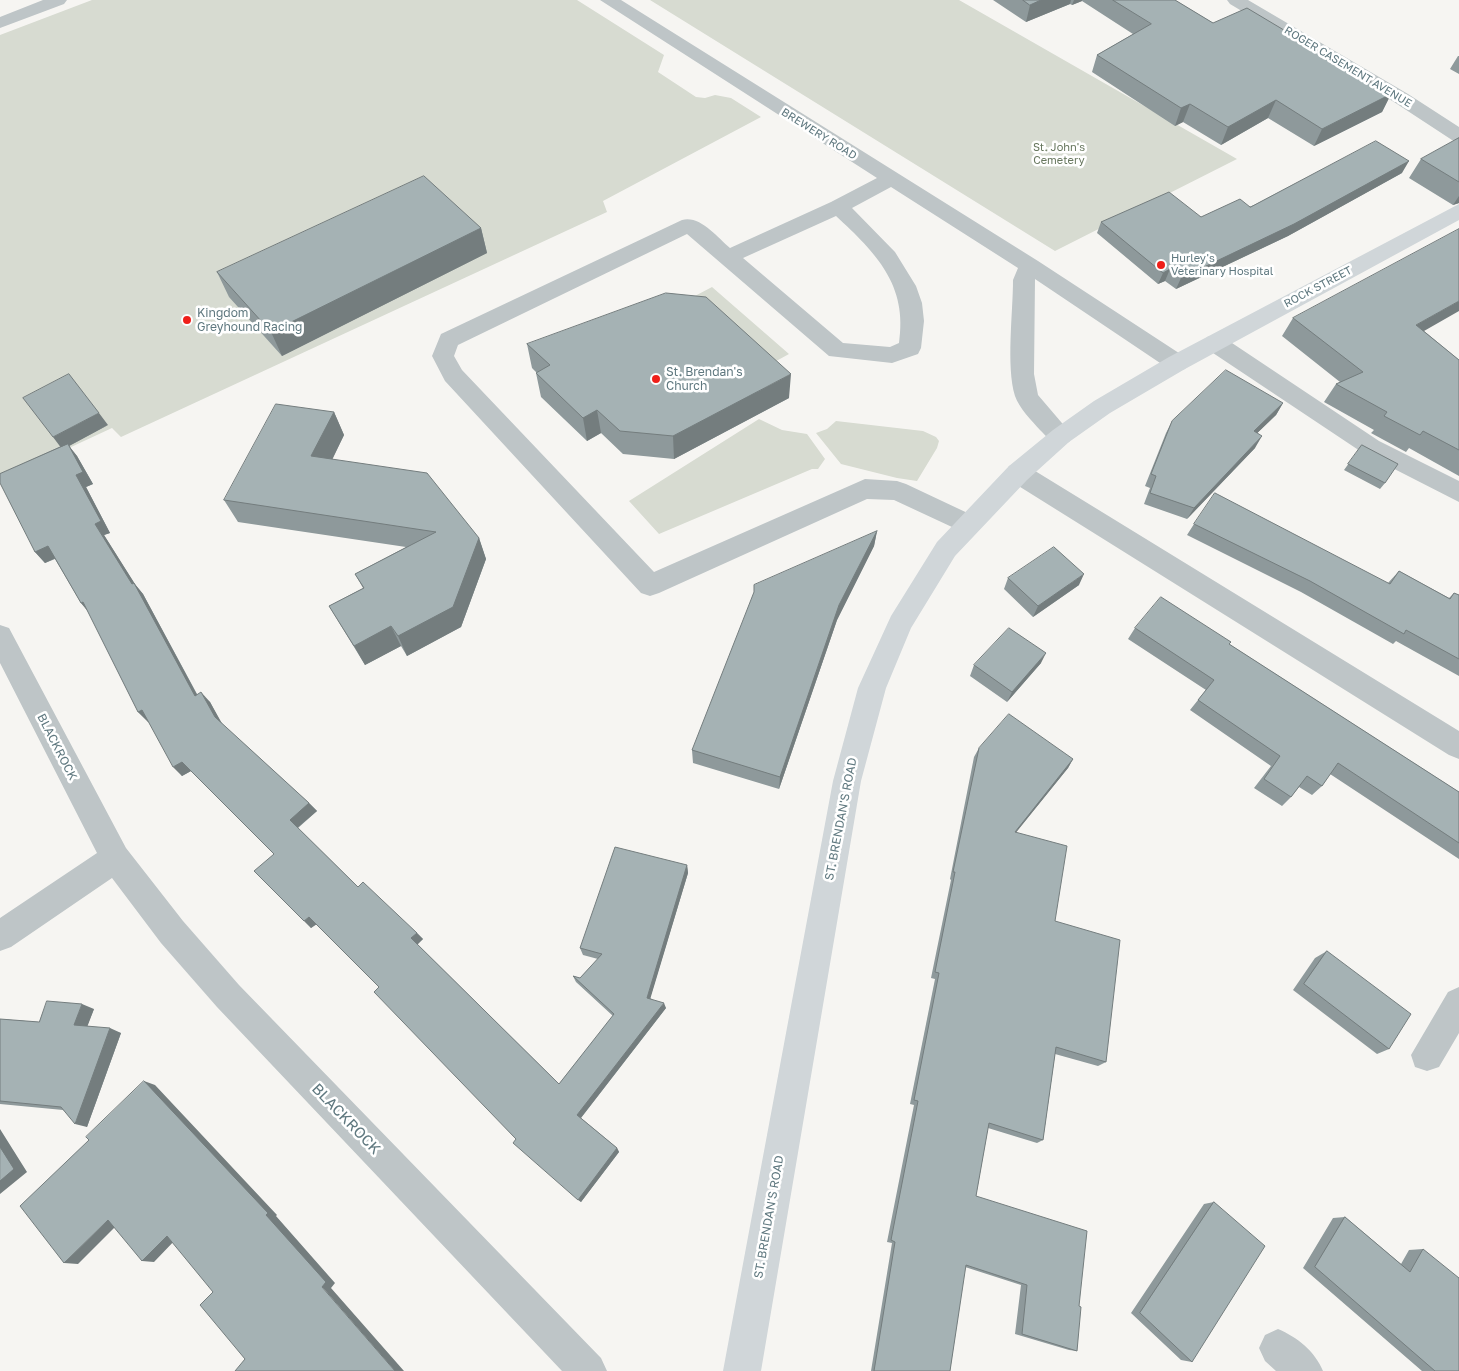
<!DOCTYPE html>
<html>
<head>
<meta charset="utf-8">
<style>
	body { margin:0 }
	canvas { display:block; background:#f6f5f2 }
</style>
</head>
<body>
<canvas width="1459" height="1371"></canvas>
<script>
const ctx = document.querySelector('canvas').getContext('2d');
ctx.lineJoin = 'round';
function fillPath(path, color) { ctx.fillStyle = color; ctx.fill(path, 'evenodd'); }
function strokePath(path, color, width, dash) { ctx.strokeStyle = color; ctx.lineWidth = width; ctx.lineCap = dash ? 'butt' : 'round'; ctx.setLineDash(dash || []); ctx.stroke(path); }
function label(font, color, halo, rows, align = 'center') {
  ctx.font = font + ' "Golos Text",sans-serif'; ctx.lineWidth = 5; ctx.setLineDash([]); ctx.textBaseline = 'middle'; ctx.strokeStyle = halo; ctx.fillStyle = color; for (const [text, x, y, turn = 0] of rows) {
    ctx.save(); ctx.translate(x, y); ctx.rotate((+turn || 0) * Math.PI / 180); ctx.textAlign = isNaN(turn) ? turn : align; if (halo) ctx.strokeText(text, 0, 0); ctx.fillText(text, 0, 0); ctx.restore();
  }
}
fillPath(new Path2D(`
	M92 0H577L664 55 658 72 696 97 705 98 715 95 731 98 761 117 603 201 607 212 121 437 112 428 0 480V35Z
	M650 0H959L1237 159 1055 251Z
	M712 287 789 354 769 365 693 297Z
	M759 419 782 430 807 434 825 459 818 469H812L659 534 629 501Z
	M836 421 923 431 936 437 939 441 937 448 917 481 897 478 841 464 816 433 827 429Z`), '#d7dbd1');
fillPath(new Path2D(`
	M43 0H67L64 4 0 28V17Z
	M600 0H621L1038 261 1185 357 1188 363 1185 369 1177 371 1169 369 1035 279 1034 374 1038 395 1073 436 1069 442C1055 447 1050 440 1040 430 1032 421 1019 408 1015 396 1006 366 1013 313 1013 280L1018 268 891 187 852 208 895 252 916 286 922 303 924 321 921 348 918 354 892 363 829 356 687 234 458 345 454 356 462 370 654 572 865 479 897 481 906 484 976 517 980 524 976 531 967 534 894 500 867 499 659 593 650 596 641 593 445 381 432 356 441 334 682 220C700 215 717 237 730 248L831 202 877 178ZM836 216C876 253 908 285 899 343L890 347 843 343 743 258Z
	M1227 0H1248L1408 94 1459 127V142L1452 140 1394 102 1230 4Z
	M1215 335 1223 337 1379 441 1459 481V502L1363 453 1207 349 1204 343 1207 337Z
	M1018 464 1027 466 1459 731V759L1449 755 1009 480 1006 473 1009 466Z
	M0 625 9 628 126 848 183 921 239 985 601 1358 607 1371H562L217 1007 161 943 112 878 11 947 0 951V918L97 853 0 663Z
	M1459 987V1033L1439 1067 1427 1071 1415 1067 1411 1055 1448 992Z
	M1278 1329C1297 1337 1315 1351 1323 1371H1276L1265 1361 1259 1348 1265 1335Z`), '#bec5c7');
fillPath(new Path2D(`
	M1459 204V220L1185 369 1110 413 1069 442 1027 480 955 556 911 628 886 688 861 781 761 1371H723L833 781 858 688 891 616 937 542 1009 466 1053 430 1094 401 1169 357Z`), '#d0d6d9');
fillPath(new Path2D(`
	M993 0H1175L1213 23 1391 94 1382 112 1314 146 1268 118 1221 145 1183 122 1175 126 1092 72 1097 55 1133 34 1082 1 1072 5 1070 4 1026 22Z
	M1458 56H1459V74L1450 69Z
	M1459 138V203L1453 205 1409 178 1421 159Z
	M1402 173 1288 236 1176 289 1165 281 1158 284 1097 233 1101 222 1201 217Z
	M481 228 487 253 282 356 229 297 217 272Z
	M1293 318 1424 331 1459 360V476L1409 448 1406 452 1371 433 1374 430 1324 402 1336 384 1340 382 1282 336Z
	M527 344 789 398 674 459 623 454 601 433 587 441 541 397 536 373H537L532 368Z
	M1283 403 1276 415 1257 433 1255 448 1187 519 1144 504 1150 488 1145 486 1166 433 1172 421Z
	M334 412 344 435 332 459 479 538 486 559 461 627 407 656 401 646 365 665 329 606 363 588 355 574 406 547 238 522 224 500Z
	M108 425 69 446 77 456 93 484 86 487 110 533 104 535 134 583 143 594 197 694 210 702 221 723 309 803 317 811 298 828 358 887 417 933 423 939 417 944 559 1084 613 1016 576 982 573 976 580 978 598 959 583 955 580 948 687 865 688 873 650 998 666 1008 581 1118 617 1148 619 1152 581 1202 516 1139 379 987 316 924 311 928 274 854 191 771 182 776 148 721 138 712 88 611 81 603 55 559 45 563 35 552 0 474Z
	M1362 445 1385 483 1380 489 1344 470Z
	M1194 524 1388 583 1399 571 1449 598 1454 593 1459 595V676L1396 641 1393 644 1301 592 1187 535Z
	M877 531 874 546 837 620 779 789 693 763 692 750Z
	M1008 578 1079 585 1033 617 1004 589Z
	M1135 628 1229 644 1459 792V859L1330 774 1322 786 1312 795 1299 787 1291 797 1282 806 1254 788 1271 766 1190 710 1206 690 1128 639Z
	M1041 663 1007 702 970 676 974 665Z
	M979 748 1073 759 1068 768 1016 832 1055 921 1106 1062 1098 1066 1055 1054 1043 1140 1037 1143 988 1128 976 1196 1079 1306 1077 1351 1069 1350 1015 1334 1021 1285 965 1267 950 1371H871L892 1243 887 1242 914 1105 910 1104 935 979 931 978 951 880 950 879 974 757Z
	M1327 951 1389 1049 1377 1054 1293 990 1315 958Z
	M94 1009 87 1026 121 1033 87 1127 63 1110 0 1104V1019L39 1022Z
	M1214 1202 1192 1362 1181 1360 1131 1313 1204 1204Z
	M1345 1217 1401 1264 1409 1250 1423 1249 1459 1371H1422L1303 1268 1333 1218Z`), '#8e999b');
fillPath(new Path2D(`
	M1041 0H1071L1070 4 1026 22 1030 5Z
	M1074 0H1082V1L1072 5Z
	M1391 94 1382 112 1314 146 1322 129Z
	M1276 100 1268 118 1221 145 1228 127Z
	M1190 104 1183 122 1175 126 1181 108Z
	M1409 161 1402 173 1288 236 1176 289 1181 278Z
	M1459 196V203L1453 205Z
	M481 228 487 253 282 356 271 332Z
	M1170 269 1165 281 1158 284 1163 273Z
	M1459 301V311L1403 343 1416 325Z
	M791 374 789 398 674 459 673 436Z
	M1283 403 1276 415 1247 443 1254 431Z
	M597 410 601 433 587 441 583 418Z
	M334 412 344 435 323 479 311 456Z
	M99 413 108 425 69 446 77 456 93 484 86 487 110 533 104 535 135 584 134 583 143 594 203 706 195 696 132 584 95 524 62 449 53 437Z
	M1262 436 1255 448 1187 519 1194 508Z
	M877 531 874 546 837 620 779 789 780 777 839 605Z
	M479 538 486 559 461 627 407 656 398 636Z
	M48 546 58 557 45 563 35 552Z
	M1084 574 1079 585 1033 617 1038 606Z
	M83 602 90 614 81 603Z
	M391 626 401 646 365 665 354 646Z
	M1046 653 1041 663 1007 702 1012 692Z
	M201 692 210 702 224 727 215 717Z
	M142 710 152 720 148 722 138 712Z
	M1073 759 1068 768 1010 840 1015 832Z
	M182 762 191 771 182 776 173 767Z
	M309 803 317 811 297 828 290 820Z
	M687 865 688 873 649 1003 647 998Z
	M309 917 317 924 311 928 304 921Z
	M417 933 423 939 417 945 411 938Z
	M664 1003 666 1008 580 1119 577 1115Z
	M82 1004 94 1009 86 1030 74 1025Z
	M110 1028 121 1033 87 1127 75 1124Z
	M144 1081 155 1085 277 1215 276 1216 335 1283 331 1288 404 1371H395Z
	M0 1129 27 1172 0 1194Z
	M617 1148 619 1152 581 1202 578 1200Z
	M108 1220 121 1221 78 1264 64 1263Z
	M167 1236 178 1237 154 1262 142 1261Z`), '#747d7e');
const building = new Path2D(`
	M1023 0H1041L1030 5Z
	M1113 0H1175L1213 23 1247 8 1391 94 1322 129 1276 100 1228 127 1190 104 1181 108 1097 55 1151 24Z
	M1459 138V182L1421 159Z
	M1376 141 1409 161 1294 224 1181 278 1170 269 1163 273 1101 222 1169 192 1201 217 1240 199 1250 207Z
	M424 176 481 228 271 332 217 272Z
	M1459 229V301L1416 325 1459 360V450L1423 431 1420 435 1384 416 1387 412 1336 384 1363 372 1293 318Z
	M666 293 706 297 791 374 673 436 620 431 597 410 583 418 536 373 550 365 527 344Z
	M1226 370 1283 403 1254 431 1262 436 1194 508 1150 493 1156 476 1151 474 1172 421Z
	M69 374 99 413 53 437 23 398Z
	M276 404 334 412 311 456 427 473 479 538 453 607 398 636 391 626 354 646 329 606 364 588 355 574 436 532 224 500Z
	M68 444 83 472 76 475 101 521 95 524 132 584 134 583 195 696 201 692 215 717 309 803 290 820 358 887 363 882 417 933 411 938 559 1084 614 1014 573 976 580 978 602 954 580 948 615 847 687 865 647 998 664 1003 577 1115 617 1148 578 1200 513 1143 516 1139 374 992 379 987 309 917 304 921 254 871 274 854 182 762 173 767 142 710 138 712 83 602 81 603 48 546 35 552 0 483V474Z
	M1362 445 1398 464 1385 483 1348 464Z
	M1215 493 1390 584 1399 571 1450 599 1454 593 1459 595V659L1406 630 1404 634 1310 581 1194 524Z
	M877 531 839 605 780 777 692 750 754 592V585Z
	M1054 547 1084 574 1038 606 1008 578Z
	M1161 597 1231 642 1229 644 1459 792V843L1338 763 1322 786 1307 776 1291 797 1264 779 1280 756 1198 700 1214 680 1135 628Z
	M1009 628 1046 653 1012 692 974 665Z
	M1009 714 1073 759 1015 832 1067 846 1055 921 1120 940 1106 1062 1056 1047 1043 1140 989 1123 976 1196 1087 1231 1079 1306 1081 1307 1077 1351 1022 1334 1027 1285 966 1265 950 1371H874L895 1242 891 1240 918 1101 914 1100 939 973 935 972 955 872H953L979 748Z
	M1327 951 1411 1014 1389 1049 1304 984Z
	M47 1001 82 1004 74 1025 110 1028 75 1124 61 1107 0 1101V1019L39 1022Z
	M144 1081 268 1213 266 1215 326 1282 322 1287 395 1371H235L245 1359 200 1305 213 1292 167 1236 142 1261 108 1220 64 1263 20 1206 89 1140 86 1137Z
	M0 1147 14 1169 0 1181Z
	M1214 1202 1265 1246 1192 1362 1140 1313Z
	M1345 1217 1410 1272 1423 1249 1459 1278V1371H1435L1315 1267Z`);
fillPath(building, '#a5b2b4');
strokePath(building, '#747d7e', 1);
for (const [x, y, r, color] of [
	[1161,265,5,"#ef1f19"],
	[187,320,5,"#ef1f19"],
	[656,379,5,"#ef1f19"]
]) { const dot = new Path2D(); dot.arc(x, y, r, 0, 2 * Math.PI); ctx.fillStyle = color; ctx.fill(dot); strokePath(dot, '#fff', 2); }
label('11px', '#5f787f', '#fff', [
	["ROGER CASEMENT AVENUE",1348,67,31],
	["BREWERY ROAD",819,134,32],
	["ROCK STREET",1318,287,-28]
]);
label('11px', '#67775e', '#fff', [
	["St. John's",1059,148],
	["Cemetery",1059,161]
]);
label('11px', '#5f787f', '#fff', [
	["Hurley's",1171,259],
	["Veterinary Hospital",1171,272]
], 'left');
label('12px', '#5f787f', '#fff', [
	["Kingdom",197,313],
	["Greyhound Racing",197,327],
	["St. Brendan's",666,372],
	["Church",666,386]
], 'left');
label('12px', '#5f787f', '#fff', [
	["BLACKROCK",57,747,63],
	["ST. BRENDAN'S ROAD",841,819,-79],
	["ST. BRENDAN'S ROAD",769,1217,-80]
]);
label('15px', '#5f787f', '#fff', [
	["BLACKROCK",346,1119,46]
]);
</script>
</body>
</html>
